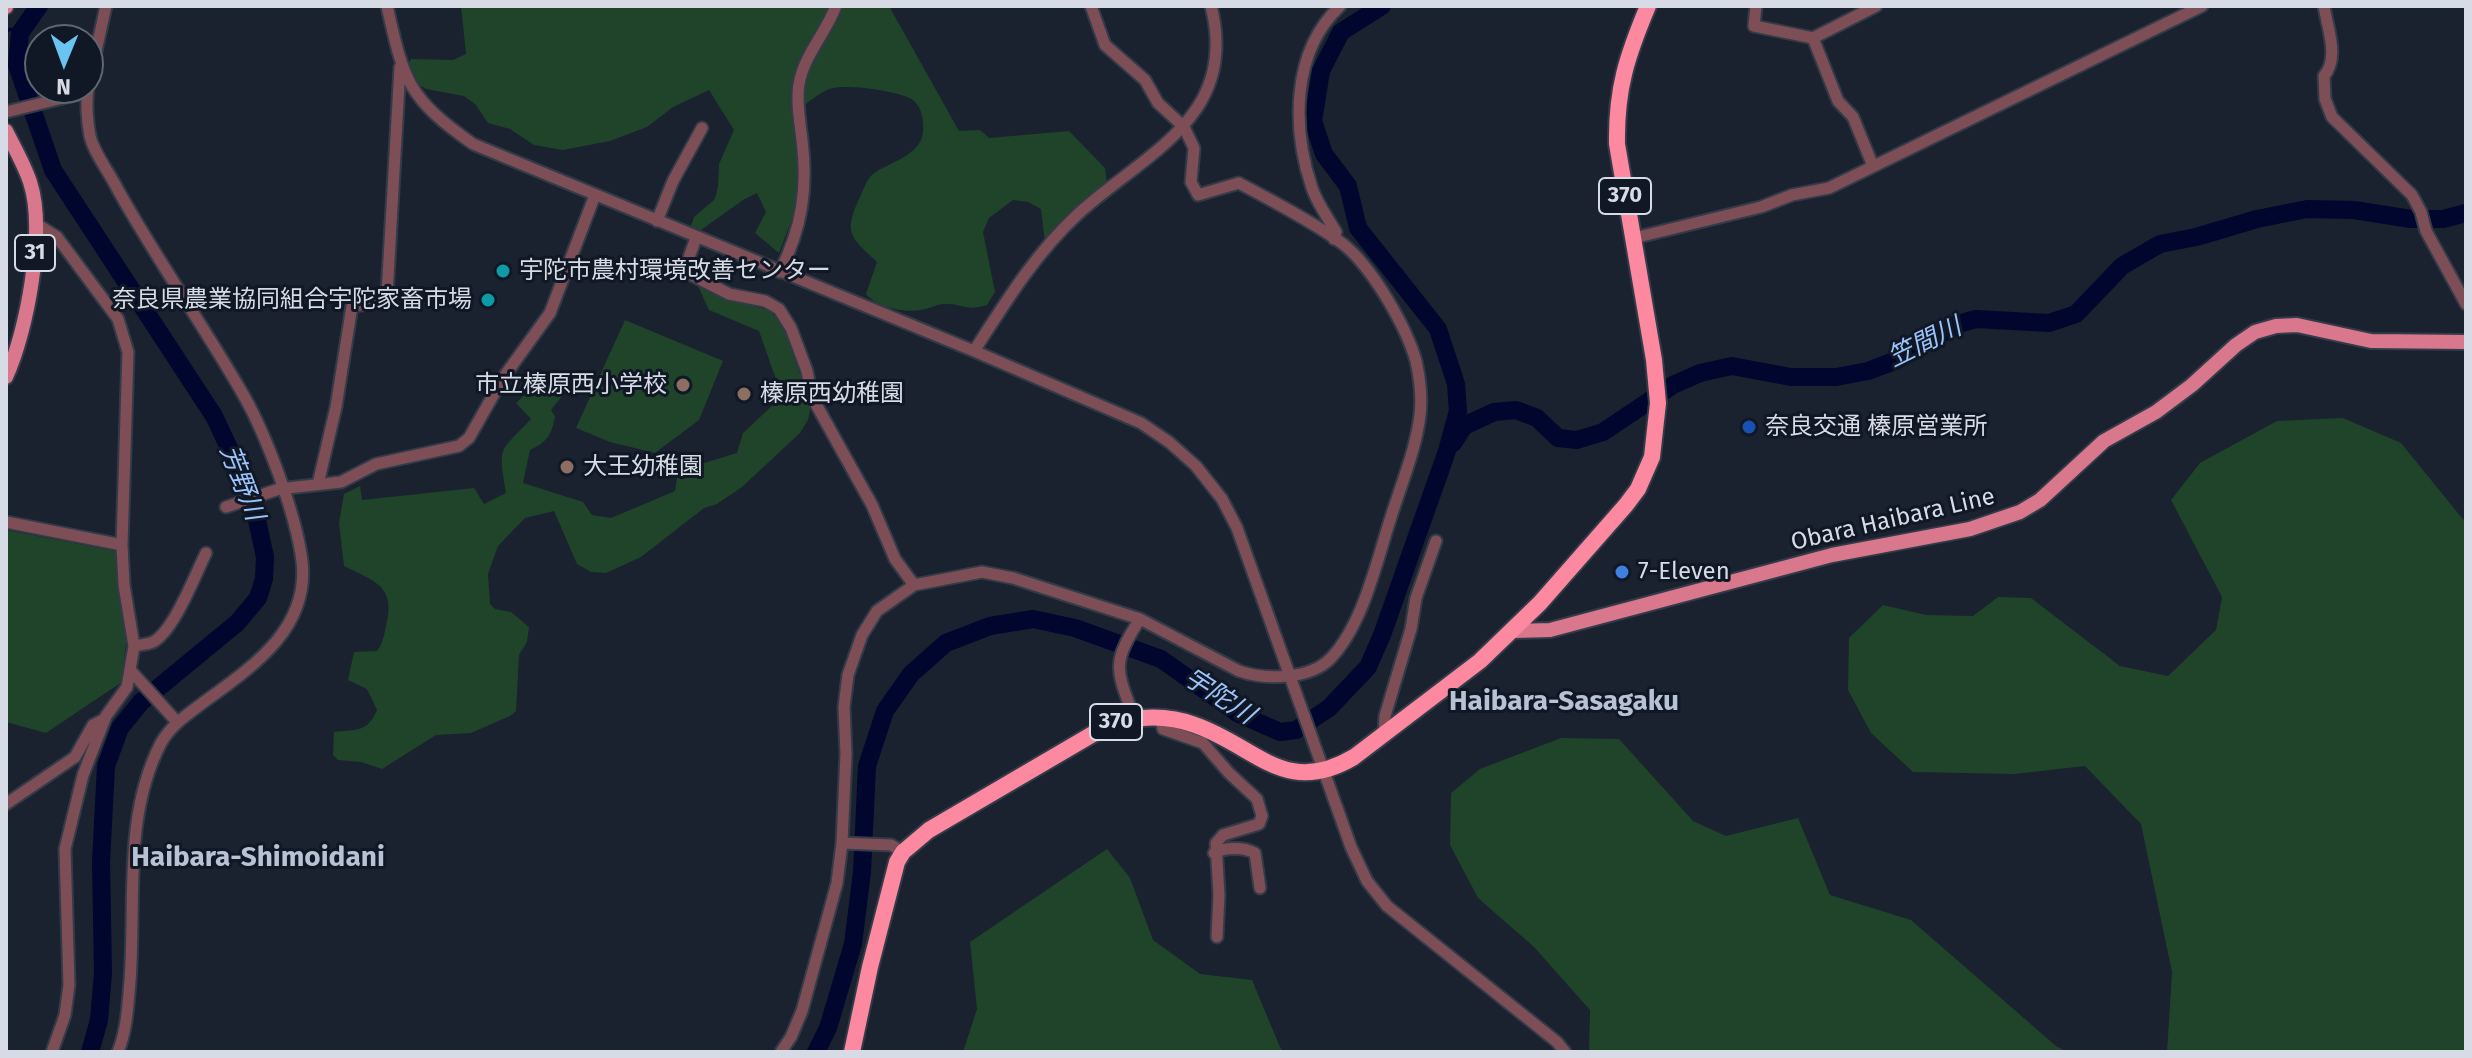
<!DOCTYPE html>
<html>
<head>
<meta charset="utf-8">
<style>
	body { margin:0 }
	#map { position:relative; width:2472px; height:1058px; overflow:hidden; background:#1a212f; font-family:"Fira Sans",sans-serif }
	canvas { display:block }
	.frame { position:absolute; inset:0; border:8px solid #d6dbe5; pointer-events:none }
	.north { position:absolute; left:24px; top:24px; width:80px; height:80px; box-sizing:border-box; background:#101825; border:2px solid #5f6672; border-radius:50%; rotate:181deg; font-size:22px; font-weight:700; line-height:32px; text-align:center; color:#d6dbe5 }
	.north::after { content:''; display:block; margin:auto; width:28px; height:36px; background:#6ac3f1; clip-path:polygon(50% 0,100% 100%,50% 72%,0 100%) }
</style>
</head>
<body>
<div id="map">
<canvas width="2472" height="1058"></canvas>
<div class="frame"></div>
<div class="north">N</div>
</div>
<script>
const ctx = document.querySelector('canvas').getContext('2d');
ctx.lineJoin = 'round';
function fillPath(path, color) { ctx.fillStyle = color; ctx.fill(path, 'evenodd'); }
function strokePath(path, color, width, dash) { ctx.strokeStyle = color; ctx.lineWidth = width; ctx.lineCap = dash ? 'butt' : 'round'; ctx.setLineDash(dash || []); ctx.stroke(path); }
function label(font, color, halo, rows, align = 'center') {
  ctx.font = font + ' "Fira Sans","Noto Sans JP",sans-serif'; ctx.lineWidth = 6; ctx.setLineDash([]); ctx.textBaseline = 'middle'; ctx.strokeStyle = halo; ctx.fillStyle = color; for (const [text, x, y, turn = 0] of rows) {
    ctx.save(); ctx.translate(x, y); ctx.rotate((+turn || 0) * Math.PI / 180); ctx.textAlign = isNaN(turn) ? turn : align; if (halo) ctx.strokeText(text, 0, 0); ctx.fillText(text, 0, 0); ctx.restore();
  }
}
fillPath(new Path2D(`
	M461 6H889L959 131 980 130 989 138 1069 131 1105 168 1107 184 1045 243 1041 209 1028 202 1013 200 989 218 983 232 995 292 987 305C965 312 963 303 944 304 938 304 931 308 925 309 908 314 877 308 866 294L877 262C849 236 843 232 861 195 864 188 867 179 873 174 887 163 920 156 923 133 924 122 922 107 913 100 901 91 843 83 829 89 819 93 808 103 799 109L806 182 779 253 755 233 766 212 757 193 743 200 701 230 691 226 694 217 715 199 718 186 719 164 734 130 709 90 673 107 647 127 610 141 563 150 534 145 510 129 488 123 476 105 464 96 426 89 413 81 408 66 411 59 453 60 466 54Z
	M697 284 734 301 769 310 783 325 811 406 808 420 800 433 742 487 717 504 704 508 641 557 606 573 591 572 577 564 554 511 525 518 498 546 488 574 490 604 495 609 511 612 529 627 527 642 519 655 516 711 510 716 471 733 436 735 382 769 361 762 338 760 333 755 334 732C357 729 367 733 377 710L367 689 348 680 354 652 377 651C383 643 384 635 386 626 396 586 376 582 344 566L339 523 344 494 360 486 362 500 474 488 484 504 506 493C499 445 497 455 531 419L516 403 537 383 567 380 570 386 551 410 555 416C552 435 547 442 530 450L523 483 583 502 592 515 611 518 675 491 678 471 737 453 743 433 776 402 779 395V388L759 331 709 310Z
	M625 320 723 361 699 420 655 453 610 442 576 428Z
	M2343 418 2401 443 2466 523V1052H2167L2172 972 2141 824 2085 766 2014 774 1913 772 1871 733 1848 690 1849 638 1883 605 1926 615 1973 616 1998 597 2031 598 2120 666 2168 676 2216 630 2222 597 2171 500 2200 463 2277 421Z
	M6 530 115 551 127 632 122 682 46 733 6 722Z
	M1561 738 1619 739 1693 821 1726 836 1798 818 1830 895 1911 920 2056 1046 2067 1052H1589L1590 1010 1534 947 1478 898 1450 845 1451 793 1480 769Z
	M1107 849 1130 878 1153 940 1200 974 1252 980 1280 1047 1284 1052H963L977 1009 970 942Z`), '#1f442a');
strokePath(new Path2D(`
	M6 32 10 29 20 33`), '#00062d', 3);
strokePath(new Path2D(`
	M39 6 20 33 17 65 53 170 214 416 252 497 265 557 264 579 258 598 237 623 141 702 120 728 106 766 101 862 103 973 99 1020 90 1052
	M1453 443 1464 426 1494 412 1516 410 1537 418 1558 438 1577 440 1603 432 1673 385 1700 373 1732 366 1791 377H1836L1868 371 1897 360 1958 324 1976 319 2049 323 2076 314 2122 266 2160 244 2196 237 2257 219 2307 209 2354 210 2411 219H2443L2466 213
	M816 1052 828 1028 853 944 862 872 867 766 885 711 911 674 946 643 990 626 1033 619 1075 628 1161 659 1237 713 1280 732 1296 730 1329 708 1368 667 1382 635 1447 451 1458 411 1456 384 1438 329 1358 228 1348 186 1324 154 1313 121 1321 71 1341 32 1382 6`), '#00062d', 18);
const minor = new Path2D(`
	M387 6C404 82 408 98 473 144L974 351 1141 423 1169 442 1196 466 1222 499 1237 528 1351 847 1367 881 1387 906 1557 1042 1565 1052
	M1756 6 1754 26 1813 38 1876 6
	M2324 6C2327 27 2340 58 2324 76L2325 99 2332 117 2412 195 2421 212 2426 231 2466 304
	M1813 38 1838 101 1853 117 1873 166
	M88 87 106 6
	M88 88C86 102 87 122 90 136 94 154 110 173 118 190 157 260 204 326 244 396 267 437 296 514 302 561 310 629 252 667 204 702 188 714 171 725 161 743 123 816 136 902 130 981 128 1005 127 1029 118 1052
	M6 112 87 92
	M657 221 673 181 702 128
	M38 225 57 237 118 319 128 352 122 545 124 585 134 646 127 687 106 716 83 775 65 849 69 985 65 1015 52 1052
	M696 238 684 271 729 294 765 301 779 309 791 328 807 371 812 397 872 505 895 559 914 585
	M1634 238 1761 207 1792 195 1829 188 2202 6
	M1334 239 1336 232C1328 218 1317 203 1312 188 1292 129 1291 52 1340 6
	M780 272C802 227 808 189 802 140 800 122 796 102 799 84 804 55 826 33 836 6
	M974 351C1005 303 1035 254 1077 215 1143 154 1240 118 1211 6
	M318 484 336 407 352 306 377 303 387 295 400 67
	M226 507 279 489 341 482 376 464 459 446 469 438 503 378 550 313 595 195
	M6 522 122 545
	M134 646C140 645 148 644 153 642 174 631 195 575 206 553
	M131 671 177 722
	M1134 717C1116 669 1111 664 1140 619
	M1161 718 1163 729 1203 743 1229 773 1257 799 1262 816 1259 824 1223 835 1216 843 1219 895 1217 937
	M1384 733 1385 716 1411 629 1416 598 1436 541
	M6 804 75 757 93 725 105 719
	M842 843 891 845 903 852
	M1214 853C1225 847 1244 847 1255 853L1260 888
	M781 1052 791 1037 802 1011 837 883 842 843 846 754 844 707 848 675 862 635 877 611 914 585 982 572 1013 578 1140 619 1239 671C1265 680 1310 680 1331 658 1364 623 1377 559 1392 514 1402 482 1416 449 1420 415 1422 398 1420 379 1416 361 1406 326 1372 267 1343 244 1315 223 1271 200 1239 183L1198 195 1191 182 1194 148 1184 127 1158 103 1145 80 1105 45 1091 6`);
const major = new Path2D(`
	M6 7V6
	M6 131C14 147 24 164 30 182 46 230 27 332 6 377
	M1514 631 1550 630 1832 555 1970 529 2020 512 2040 500 2104 441 2156 412 2192 385 2236 345 2255 332 2276 326 2297 325 2371 341 2466 342`);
const highway = new Path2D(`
	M852 1052 870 967 897 862 903 852 929 830 1110 724C1138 716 1168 715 1195 725 1256 746 1285 798 1354 757L1480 661 1540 603 1626 505 1638 489 1652 457 1658 403 1654 360 1617 144C1616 89 1627 56 1648 6`);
strokePath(minor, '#343b48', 15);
strokePath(major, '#343b48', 18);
strokePath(highway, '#343b48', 20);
strokePath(minor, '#7d4e56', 11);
strokePath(major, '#d9788c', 14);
strokePath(highway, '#fd89a1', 16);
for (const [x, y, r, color] of [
	[503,271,8,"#0f9aa8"],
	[488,300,8,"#0f9aa8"],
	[683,385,8,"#8d6e63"],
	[744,394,8,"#8d6e63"],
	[1749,427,8,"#1a4fb4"],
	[567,467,8,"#8d6e63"],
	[1622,572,8,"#3f7fe0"]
]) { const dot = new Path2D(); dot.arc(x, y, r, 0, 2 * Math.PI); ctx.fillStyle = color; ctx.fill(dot); strokePath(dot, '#101825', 3); }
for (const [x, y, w] of [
	[1625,196,52],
	[35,253,40],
	[1116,722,52]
]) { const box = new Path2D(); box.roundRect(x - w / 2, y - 18, w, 36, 6); ctx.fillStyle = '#101825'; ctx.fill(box); strokePath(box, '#d6dbe5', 2); }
label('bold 22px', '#d6dbe5', null, [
	["370",1625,196],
	["31",35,253],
	["370",1116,722]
]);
label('24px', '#d6dbe5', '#101825', [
	["宇陀市農村環境改善センター",519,271],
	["奈良県農業協同組合宇陀家畜市場",472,300,"right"],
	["市立榛原西小学校",667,385,"right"],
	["榛原西幼稚園",760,394],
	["奈良交通 榛原営業所",1765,427],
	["大王幼稚園",583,467],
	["7-Eleven",1638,572]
], 'left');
label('24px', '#d6dbe5', '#101825', [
	["Obara Haibara Line",1893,520,-13]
]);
label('italic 26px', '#9cc4fc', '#101825', [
	["笠間川",1925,343,-26],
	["芳野川",241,483,69],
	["宇陀川",1219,697,33]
]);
label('bold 28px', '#b8c2d5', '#101825', [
	["Haibara-Sasagaku",1564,702],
	["Haibara-Shimoidani",258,858]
]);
</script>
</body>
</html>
